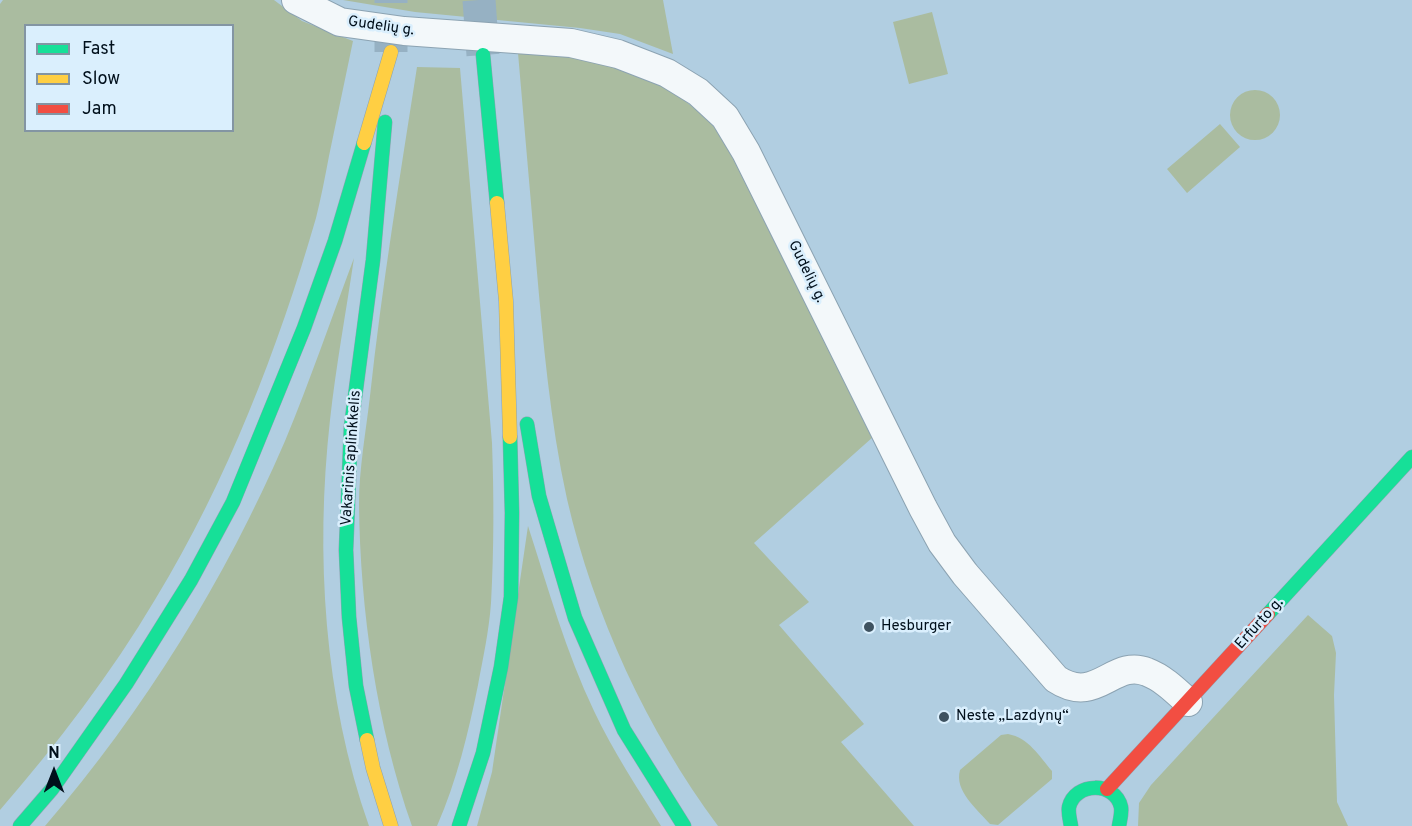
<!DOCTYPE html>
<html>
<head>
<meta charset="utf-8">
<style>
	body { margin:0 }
	#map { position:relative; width:1412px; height:826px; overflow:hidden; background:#b1cee1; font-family:Overpass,sans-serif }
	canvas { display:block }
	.legend { position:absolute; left:24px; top:24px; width:210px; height:108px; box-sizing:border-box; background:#daeffd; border:2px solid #8395a3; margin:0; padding:8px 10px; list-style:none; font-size:18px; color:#000f1b }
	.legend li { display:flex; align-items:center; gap:12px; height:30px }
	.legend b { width:30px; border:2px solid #8395a3 }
	.north { position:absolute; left:24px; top:742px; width:60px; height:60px; -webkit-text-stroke:4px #daeffd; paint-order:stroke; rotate:0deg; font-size:16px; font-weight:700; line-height:24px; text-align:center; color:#000f1b }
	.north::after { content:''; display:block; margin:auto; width:21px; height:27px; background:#000f1b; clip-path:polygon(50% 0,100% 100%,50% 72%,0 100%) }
</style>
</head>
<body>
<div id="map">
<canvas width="1412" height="826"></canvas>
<ul class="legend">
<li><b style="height:8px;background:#16e098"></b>Fast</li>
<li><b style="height:8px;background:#ffcf43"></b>Slow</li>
<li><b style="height:8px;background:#f24e42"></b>Jam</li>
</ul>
<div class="north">N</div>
</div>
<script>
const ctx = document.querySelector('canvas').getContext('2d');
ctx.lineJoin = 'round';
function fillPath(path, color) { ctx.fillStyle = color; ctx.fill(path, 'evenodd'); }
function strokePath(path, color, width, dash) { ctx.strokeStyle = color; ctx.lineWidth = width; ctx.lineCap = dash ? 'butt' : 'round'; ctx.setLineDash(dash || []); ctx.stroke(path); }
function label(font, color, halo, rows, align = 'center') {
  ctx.font = font + ' Overpass,sans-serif'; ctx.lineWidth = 5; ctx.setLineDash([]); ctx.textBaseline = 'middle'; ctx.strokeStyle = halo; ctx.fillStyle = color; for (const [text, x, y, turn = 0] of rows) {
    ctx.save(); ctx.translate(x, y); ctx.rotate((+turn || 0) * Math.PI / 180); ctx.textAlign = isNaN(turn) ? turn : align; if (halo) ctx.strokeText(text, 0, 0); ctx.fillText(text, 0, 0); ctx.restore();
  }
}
fillPath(new Path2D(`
	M3 0H274L302 21 353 41C345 79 337 118 329 156 325 177 321 198 316 218 278 349 227 481 156 598 111 674 57 744 0 810V4ZM26 26H232V130H26Z
	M343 0H663L673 54 620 34 580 28 415 12Z
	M932 12 948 74 909 84 893 22Z
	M518 53C539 55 561 56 582 58 633 65 683 92 717 130 727 141 734 156 741 169L873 437 754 543 809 602 779 625 864 724 841 742 914 826H718C647 730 594 616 567 499 550 421 543 341 536 261 530 192 524 122 518 53Z
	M417 67 460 68 492 443C494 496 494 550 491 603 489 631 483 658 478 685 468 734 457 780 437 826H412C377 727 360 610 359 504 359 469 366 431 370 396 382 286 400 176 417 67Z
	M1230 115a25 25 0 1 1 50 0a25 25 0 1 1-50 0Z
	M1220 124 1240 147 1187 193 1167 169Z
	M354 258C346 312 336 366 330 420 315 554 324 698 369 826H45C144 711 225 580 285 441 310 381 331 319 354 258Z
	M528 526C548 588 566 652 594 711 613 751 638 789 661 826H477L492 772Z
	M1308 615 1332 636 1336 653 1334 695 1337 802 1348 826H1138L1139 803 1151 785Z
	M1008 734C1029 738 1039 756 1052 771V779L998 825 990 824C977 809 954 791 960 770L1001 735Z`), '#aabca0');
strokePath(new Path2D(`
	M479 0 483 55
	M391 52V0`), '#96b1c3', 33, [33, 16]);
const street = new Path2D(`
	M296 0 340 22 404 31 571 43 618 54 667 73 698 92 725 117 746 152 923 508 942 543 965 574 1056 679C1097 706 1113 658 1147 672 1163 678 1176 691 1188 702`);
const fast = new Path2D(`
	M483 55 497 203
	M527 424 539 496 575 618 624 730 684 826
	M1268 614 1412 457
	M367 740 356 686 349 617 346 550 351 427 373 260 385 122
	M20 826 52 789 126 684 191 580 233 502 304 328 335 241 364 143
	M459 826 483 753 501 667 511 597 512 513 510 437
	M1071 826C1070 820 1068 813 1069 807 1075 782 1115 781 1121 807 1122 813 1120 820 1119 826`);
const slow = new Path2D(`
	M364 143 391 52
	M497 203 506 301 510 437
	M367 740 373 768 391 826`);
const jam = new Path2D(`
	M1107 789 1268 614`);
strokePath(street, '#8ca3b2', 30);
strokePath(fast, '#8ca3b2', 15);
strokePath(slow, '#8ca3b2', 15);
strokePath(jam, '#8ca3b2', 15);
strokePath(street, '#f3f8fa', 28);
strokePath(fast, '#16e098', 14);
strokePath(slow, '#ffcf43', 14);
strokePath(jam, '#f24e42', 14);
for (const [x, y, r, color] of [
	[869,627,6,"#3e5260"],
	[944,717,6,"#3e5260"]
]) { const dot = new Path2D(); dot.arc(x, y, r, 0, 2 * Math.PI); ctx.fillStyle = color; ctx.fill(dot); strokePath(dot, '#daeffd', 2); }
label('15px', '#000f1b', '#daeffd', [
	["Gudelių g.",381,27,8],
	["Gudelių g.",806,272,64],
	["Vakarinis aplinkkelis",352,458,-86],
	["Erfurto g.",1260,624,-48]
]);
label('15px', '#000f1b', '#daeffd', [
	["Hesburger",881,627],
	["Neste „Lazdynų“",956,717]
], 'left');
</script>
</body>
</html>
